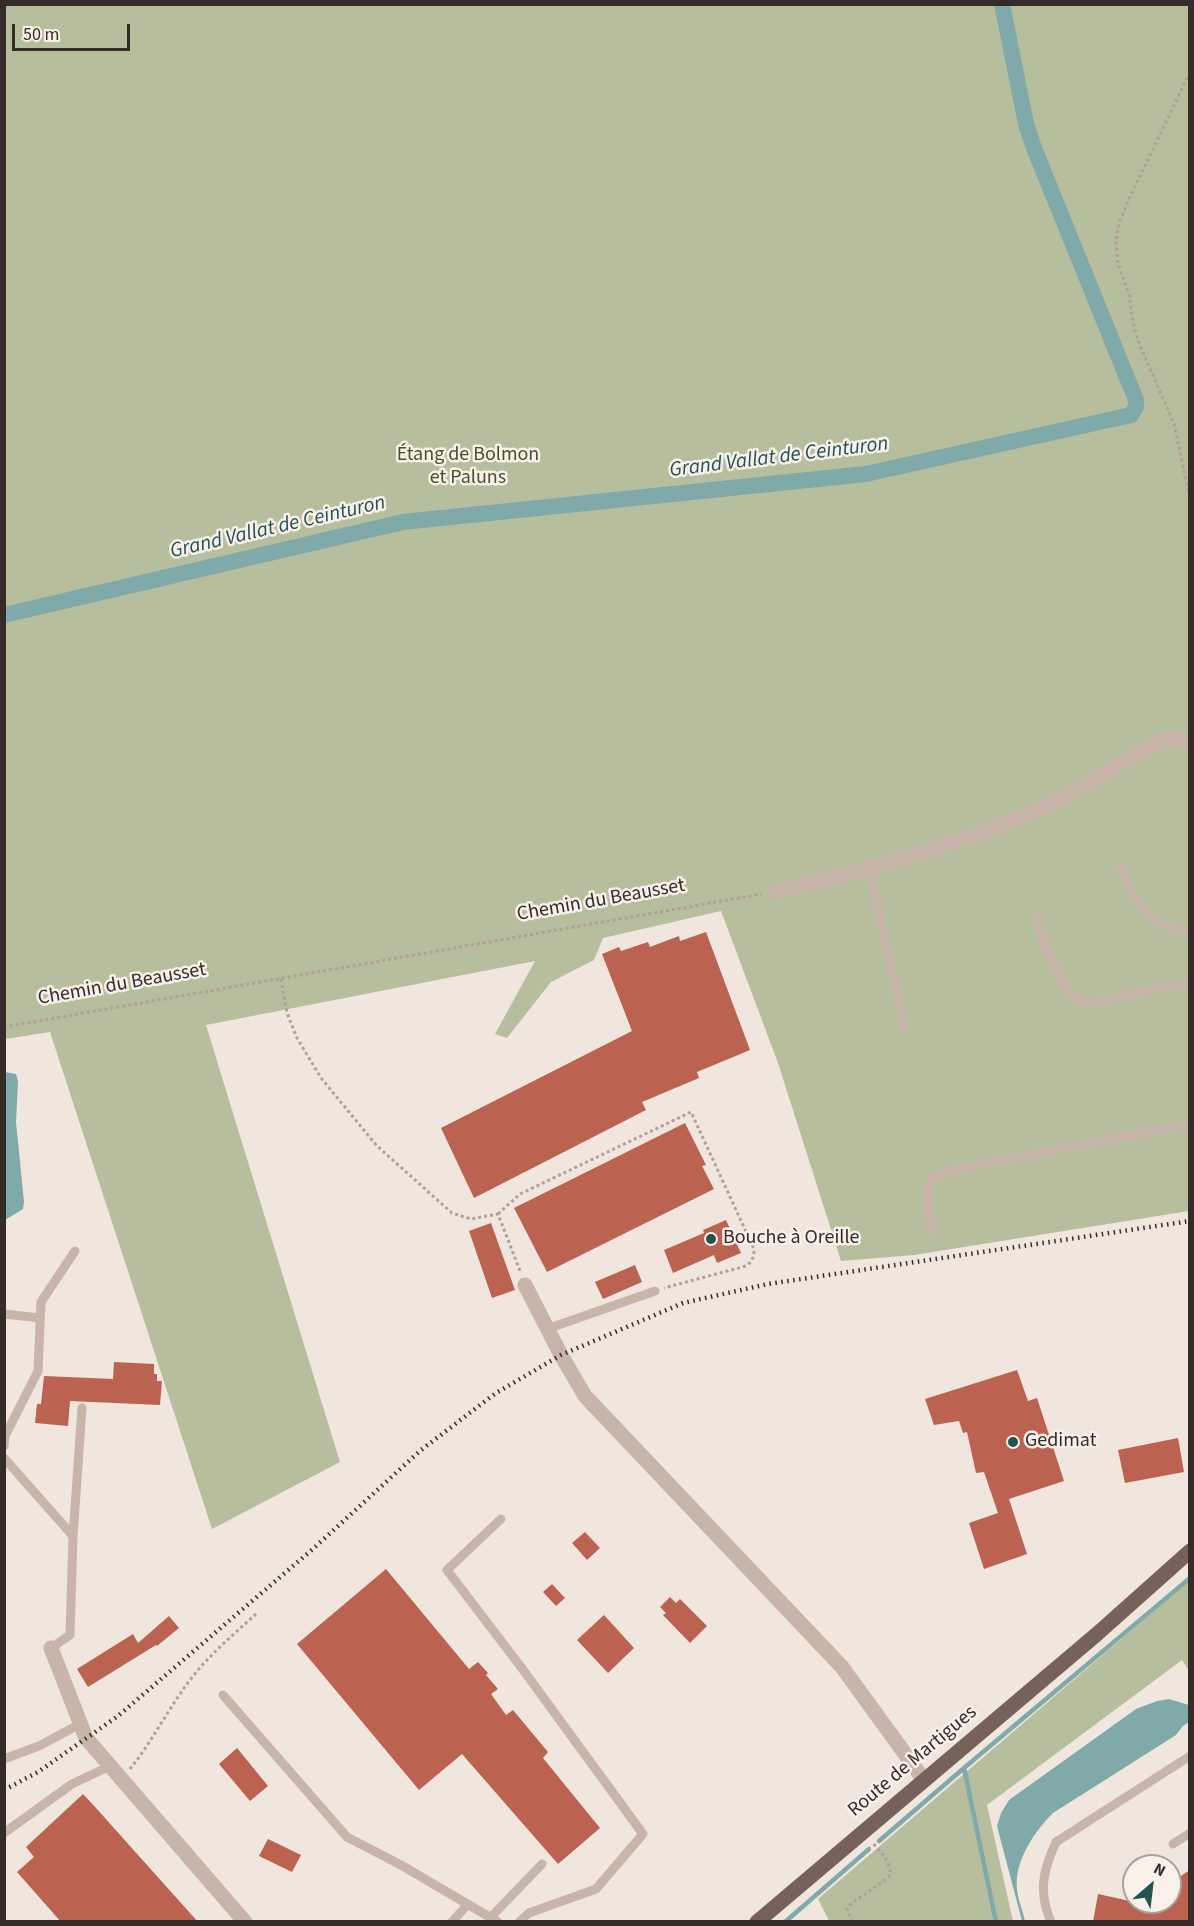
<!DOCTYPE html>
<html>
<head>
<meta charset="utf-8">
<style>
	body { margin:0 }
	#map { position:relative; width:1194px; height:1926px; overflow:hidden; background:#f0e6dd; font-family:"Source Sans 3",sans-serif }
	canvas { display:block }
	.frame { position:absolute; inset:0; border:6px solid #352c29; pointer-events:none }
	.north { position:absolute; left:1122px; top:1854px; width:60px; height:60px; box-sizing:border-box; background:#f8f0e9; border:2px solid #aaa29c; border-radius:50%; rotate:28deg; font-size:16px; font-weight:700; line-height:24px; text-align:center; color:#352c29 }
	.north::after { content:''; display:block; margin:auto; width:21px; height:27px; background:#225352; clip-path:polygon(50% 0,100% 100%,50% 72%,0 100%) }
	.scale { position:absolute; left:12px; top:24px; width:118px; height:27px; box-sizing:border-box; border:3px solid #352c29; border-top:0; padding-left:8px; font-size:18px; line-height:21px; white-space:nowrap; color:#352c29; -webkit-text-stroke:4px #f8f0e9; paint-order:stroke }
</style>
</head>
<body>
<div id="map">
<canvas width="1194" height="1926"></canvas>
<div class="frame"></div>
<div class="north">N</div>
<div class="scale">50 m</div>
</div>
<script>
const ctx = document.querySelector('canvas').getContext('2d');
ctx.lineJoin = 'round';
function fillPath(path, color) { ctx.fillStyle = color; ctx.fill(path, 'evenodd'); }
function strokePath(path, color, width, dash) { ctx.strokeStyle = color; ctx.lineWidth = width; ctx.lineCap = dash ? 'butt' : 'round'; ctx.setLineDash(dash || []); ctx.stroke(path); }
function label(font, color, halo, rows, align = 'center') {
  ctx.font = font + ' "Source Sans 3",sans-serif'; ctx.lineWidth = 5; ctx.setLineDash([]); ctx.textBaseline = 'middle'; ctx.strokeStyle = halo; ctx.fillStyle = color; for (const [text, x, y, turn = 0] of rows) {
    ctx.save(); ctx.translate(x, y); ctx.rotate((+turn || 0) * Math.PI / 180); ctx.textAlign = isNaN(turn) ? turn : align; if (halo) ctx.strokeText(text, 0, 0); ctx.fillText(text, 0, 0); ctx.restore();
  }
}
fillPath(new Path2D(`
	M4 5H1189V1211L914 1255 841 1261 778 1063 721 911 603 938 594 960 551 982 507 1038 495 1034 535 961 206 1025 340 1462 212 1529 50 1032 5 1039Z
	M1189 1581V1671L1182 1660 987 1805 1013 1921H829L818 1899Z`), '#b6be9e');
fillPath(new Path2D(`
	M5 1072 16 1074 18 1081 16 1122 24 1202 23 1209 5 1220Z
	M1169 1699 1189 1705V1722L1183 1726 1176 1735 1053 1813C1035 1831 1014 1861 1017 1889 1018 1900 1023 1911 1025 1921H1022L997 1826 1001 1813 1009 1800 1136 1709 1157 1701Z`), '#7faaa9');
strokePath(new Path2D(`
	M879 1841 964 1768
	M785 1922 869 1849
	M996 1922 964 1768 1190 1578`), '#7faaa9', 4.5);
strokePath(new Path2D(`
	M4 615 403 522 866 474 1131 415 1136 407V400L1034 148 1026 124 1002 4`), '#7faaa9', 16);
fillPath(new Path2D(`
	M706 932 750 1050 697 1072 699 1078 642 1102 646 1110 474 1198 441 1128 632 1031 602 954 619 947 621 951 648 942 650 947 679 936 680 941Z
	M685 1123 706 1165 702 1166 714 1189 547 1272 514 1208Z
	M726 1220 741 1253 717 1263 714 1255 673 1273 664 1250 704 1233 703 1230Z
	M491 1223 515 1290 492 1298 469 1231Z
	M635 1265 642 1282 603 1299 595 1282Z
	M114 1362 154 1364V1374H157V1381H162L160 1405 70 1401 68 1426 35 1423 37 1404H41L44 1376 113 1379Z
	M1017 1370 1028 1401 1037 1398 1064 1481 1009 1499 1027 1554 984 1569 969 1523 998 1513 984 1472 976 1473 967 1432 963 1433 959 1421 934 1425 925 1399Z
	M1178 1438 1184 1472 1125 1483 1118 1450Z
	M585 1532 600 1548 587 1560 572 1543Z
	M386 1569 469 1669 478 1662 488 1673 486 1675 498 1689 491 1694 506 1715 513 1710 548 1752 543 1758 600 1828 558 1864 462 1754 419 1790 297 1644Z
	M552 1584 565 1598 556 1606 543 1592Z
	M670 1597 676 1603 680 1599 707 1626 690 1643 663 1615 666 1613 660 1607Z
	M604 1615 634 1648 608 1673 577 1640Z
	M169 1616 179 1628 157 1646 156 1645 88 1687 77 1669 133 1634 138 1643Z
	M237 1748 268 1786 250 1801 219 1764Z
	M83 1794 96 1808 198 1922H61L17 1872 34 1857 26 1847Z
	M268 1839 301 1855 292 1872 259 1856Z
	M1190 1870V1922H1093L1098 1894 1139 1903 1170 1902V1883Z`), '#bb6250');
strokePath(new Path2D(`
	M1190 72 1129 199 1119 223 1116 241 1118 263 1129 295 1134 327 1139 343 1174 424 1190 499
	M281 979 287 1013 297 1038 321 1078 377 1146 452 1213 471 1219 498 1214 520 1271
	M4 1027 762 894
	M498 1214 520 1194 691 1112 754 1249C754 1258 752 1261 746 1266L664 1288
	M130 1769C158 1734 177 1690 209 1658 224 1642 241 1628 257 1613
	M852 1922 847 1909 851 1904 889 1877C894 1864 880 1852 872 1842`), '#b39f94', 3, [3, 3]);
strokePath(new Path2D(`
	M1120 864C1137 901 1143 927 1190 932
	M869 868 905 1030
	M1036 919C1043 939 1063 997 1085 1003 1088 1004 1092 1003 1095 1003L1165 986 1190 987
	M932 1231C928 1204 918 1185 946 1171L1190 1124
	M4 1314 40 1318
	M547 1329 655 1291
	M4 1446 5 1436 38 1371 41 1302 75 1251
	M4 1458 73 1536 70 1635 51 1648
	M501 1519 447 1570 521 1667 643 1834 596 1889 529 1913 519 1922
	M73 1536 82 1408
	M223 1695 347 1837 401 1865 498 1922
	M4 1759 39 1746 80 1724
	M4 1833 72 1784 110 1766
	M1173 1844 1190 1833
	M491 1917 542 1864
	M452 1922 468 1904
	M1051 1922C1038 1892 1043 1870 1056 1842L1190 1756`), '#c7b5aa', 9);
strokePath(new Path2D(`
	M776 892C866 869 957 846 1042 808 1085 788 1123 760 1165 739H1180L1190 745
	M525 1285 561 1355 585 1396 842 1667 924 1780
	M51 1648 86 1738 245 1922`), '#c7b5aa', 15);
strokePath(new Path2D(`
	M757 1922 1097 1634 1190 1551`), '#76625b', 15);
strokePath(new Path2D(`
	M4 1790 38 1772 118 1716 314 1548 421 1450 496 1393 561 1355 683 1303 768 1284 1190 1221`), '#352c29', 4.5, [1.5, 4.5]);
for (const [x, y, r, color] of [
	[711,1239,6,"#225352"],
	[1013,1442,6,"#225352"]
]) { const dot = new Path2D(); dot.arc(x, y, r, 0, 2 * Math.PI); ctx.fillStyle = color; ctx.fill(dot); strokePath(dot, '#f8f0e9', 2); }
label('20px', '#47512f', '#f8f0e9', [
	["Étang de Bolmon",468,456],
	["et Paluns",468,479]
]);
label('20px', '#352c29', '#f8f0e9', [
	["Chemin du Beausset",601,901,-10],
	["Chemin du Beausset",122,985,-10],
	["Route de Martigues",913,1762,-40]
]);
label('20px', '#352c29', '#f8f0e9', [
	["Bouche à Oreille",723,1239],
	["Gedimat",1025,1442]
], 'left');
label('italic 21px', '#225352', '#f8f0e9', [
	["Grand Vallat de Ceinturon",779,458,-7],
	["Grand Vallat de Ceinturon",278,528,-13]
]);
</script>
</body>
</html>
